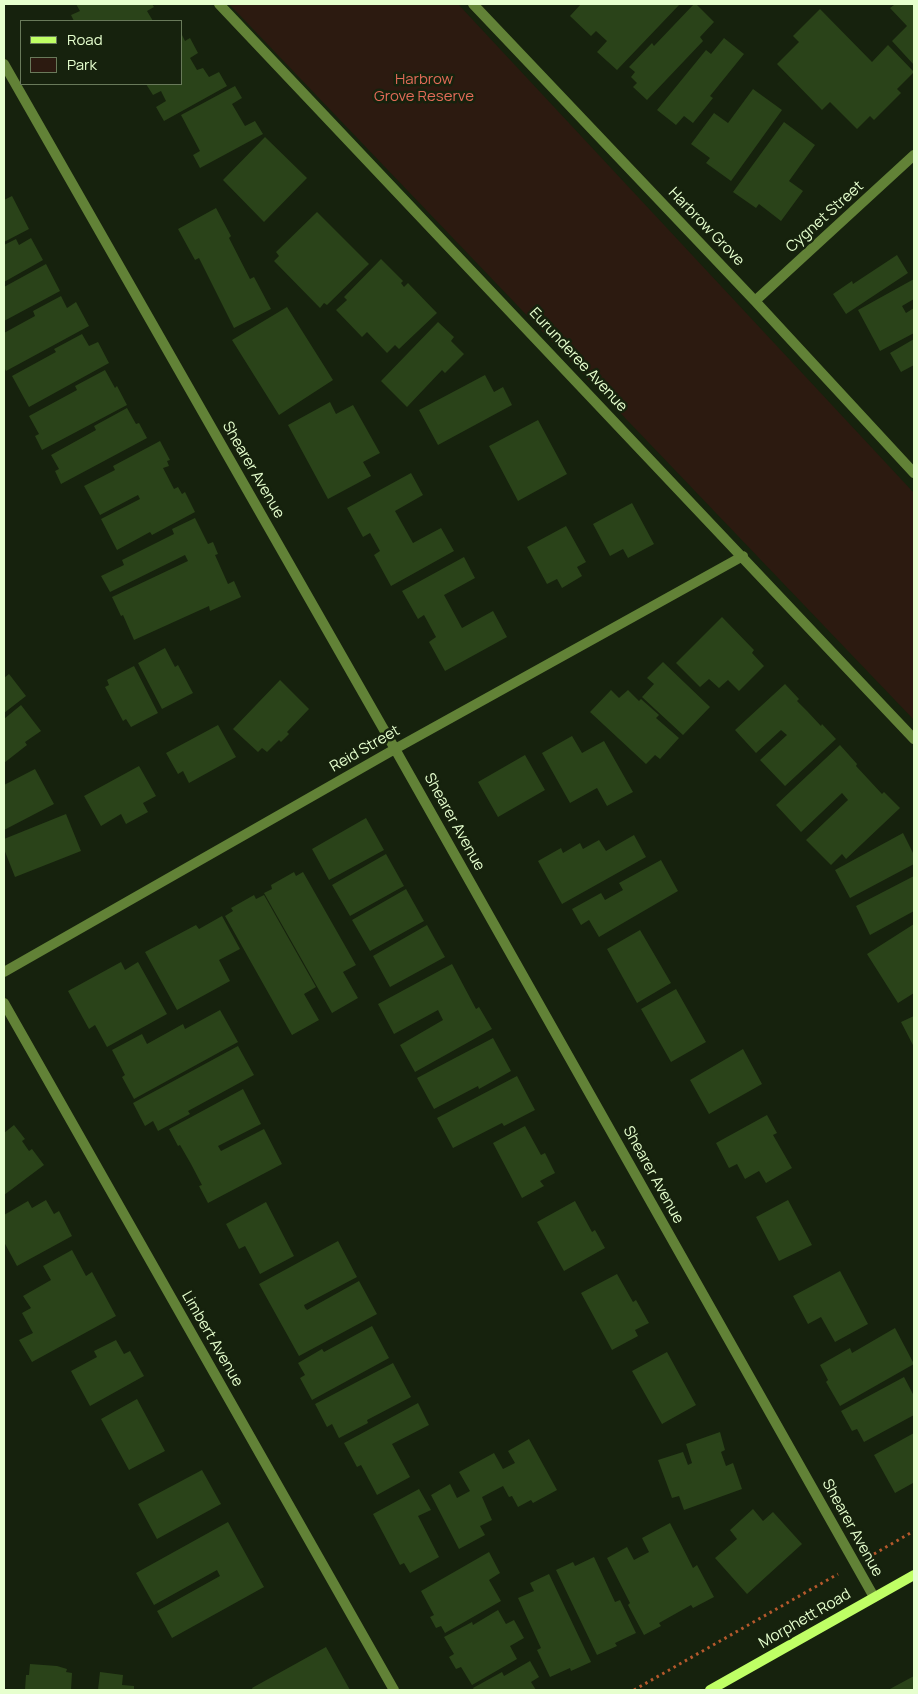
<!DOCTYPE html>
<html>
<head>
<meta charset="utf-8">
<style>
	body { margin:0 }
	#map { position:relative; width:918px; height:1694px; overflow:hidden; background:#16220d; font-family:Manrope,sans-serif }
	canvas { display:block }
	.frame { position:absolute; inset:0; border:5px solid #e6ffce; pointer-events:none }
	.legend { position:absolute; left:20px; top:20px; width:162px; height:65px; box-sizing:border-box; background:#16220d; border:1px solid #697a5a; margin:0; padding:6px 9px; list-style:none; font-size:15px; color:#e6ffce }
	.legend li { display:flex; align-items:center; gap:10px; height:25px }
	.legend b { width:25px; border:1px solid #697a5a }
</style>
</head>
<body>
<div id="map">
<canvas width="918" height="1694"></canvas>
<div class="frame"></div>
<ul class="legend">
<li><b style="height:6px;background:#bfff65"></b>Road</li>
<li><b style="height:14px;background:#2c1a10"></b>Park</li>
</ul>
</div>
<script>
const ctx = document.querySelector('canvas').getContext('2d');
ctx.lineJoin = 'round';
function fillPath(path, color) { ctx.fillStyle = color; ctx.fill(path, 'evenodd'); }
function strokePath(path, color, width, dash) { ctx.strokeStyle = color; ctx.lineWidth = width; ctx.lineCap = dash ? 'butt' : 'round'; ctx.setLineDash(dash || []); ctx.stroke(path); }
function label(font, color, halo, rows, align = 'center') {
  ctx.font = font + ' Manrope,sans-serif'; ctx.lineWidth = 5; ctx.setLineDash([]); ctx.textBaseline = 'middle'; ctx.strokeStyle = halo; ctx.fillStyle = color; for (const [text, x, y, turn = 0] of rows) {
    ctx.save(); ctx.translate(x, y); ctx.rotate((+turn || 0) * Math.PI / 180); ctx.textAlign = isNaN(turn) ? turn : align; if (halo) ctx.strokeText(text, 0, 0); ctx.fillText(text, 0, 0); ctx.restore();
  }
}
fillPath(new Path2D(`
	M229 4H458L914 493V720Z`), '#2c1a10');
fillPath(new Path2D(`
	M76 4H152L154 7 147 11 153 21H74L71 15 80 11Z
	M581 4H680L617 70 597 52 607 41 596 31 591 36 570 16Z
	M694 4H696L714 22 700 37 703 41 647 100 633 87 637 83 631 77 635 72 629 67 652 43 654 46Z
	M893 4H914V65L892 41 907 26 890 8 894 5Z
	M820 9 872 62 888 45 914 72 897 89 901 93 874 120 870 116 857 129 830 102 822 110 777 64 799 42 793 36Z
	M181 33 185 41 190 38 198 53 190 58 197 70 203 68 209 77 219 72 227 86 164 121 156 107 166 101 161 91 153 95 146 84H181Z
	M724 38 744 54 710 96 713 98 693 123 684 116 676 125 657 110 706 50 711 54Z
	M235 86 242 98 232 104 245 126 255 121 263 134 200 168 193 155 200 151 181 115Z
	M753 89 782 110 731 181 706 163 710 158 691 144 714 113 728 123Z
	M784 122 815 145 789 181 803 191 781 221 759 204 756 208 733 192Z
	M265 137 307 178 264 222 223 180Z
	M12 196 29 229 4 242V200Z
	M216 208 231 236 229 238 250 279 254 277 271 309 234 328 199 258 195 260 178 229Z
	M317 212 369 264 327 305 324 303 320 308 274 261 279 256 276 252Z
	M31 238 43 260 4 282V245L16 239 19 245Z
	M897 255 908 273 846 314 833 294 852 281 853 284Z
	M381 259 403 281 401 283 404 287 408 283 437 313 399 349 395 345 387 353 367 332 362 337 336 310 347 300 344 297Z
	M46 264 60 291 4 321V287Z
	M914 279V299L902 306 906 313 914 308V333L880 351 858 310Z
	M61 296 67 308 76 302 89 326 6 371 4 367V333L35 316 33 311Z
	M287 307 333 380 279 415 232 340Z
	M438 322 454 337 451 341 464 354 445 373 442 370 407 407 381 381Z
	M82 334 89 346 98 342 109 363 29 407 12 376 56 352 54 349Z
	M914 339V365L901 372 890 353Z
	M105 370 115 388 117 386 127 405 42 450 35 436 39 434 29 416 77 390 75 386Z
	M485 375 494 392 503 387 512 405 438 445 419 410Z
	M330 402 336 414 353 405 380 453 363 462 371 476 328 499 288 425Z
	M127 408 136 424 139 423 147 438 61 484 55 471 59 469 51 455 96 430 94 426Z
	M538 420 567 474 518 501 489 446Z
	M160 441 170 460 167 461 169 466 163 468 174 489 178 487 182 494 185 492 195 512 152 535 150 532 117 550 101 519 140 499 138 495 100 515 84 486 115 470 113 466Z
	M411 473 423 495 395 511 413 543 441 528 454 551 391 586 374 555 380 551 370 533 363 537 347 508Z
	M632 503 654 544 628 558 623 549 610 556 593 524Z
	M195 518 208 544 213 542 218 554 215 555 228 584 234 581 241 597 210 611 209 606 134 640 123 615 121 616 112 597 188 561 185 555 110 592 101 576 124 565 122 560 174 534 172 529Z
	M566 526 586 562 577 567 582 576 562 588 557 579 547 584 527 547Z
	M464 557 475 578 444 595 462 628 493 611 507 637 445 671 429 642 436 637 424 615 418 619 402 591Z
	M722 617 754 650 752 653 764 666 739 691 728 680 719 688 709 679 700 687 676 663Z
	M165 648 175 667 178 665 193 693 162 709 138 663Z
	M663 662 710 707 683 735 642 697 654 684 647 678Z
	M134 666 158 713 131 727 126 719 123 721 105 687 109 685 107 680Z
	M9 674 26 696 4 713V678Z
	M280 680 309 709 287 732 289 734 281 742 279 740 267 752 262 748 258 752 233 729Z
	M785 684 799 699 797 701 807 711 821 726 822 724 836 739 785 786 760 760 787 735 781 730 756 753 735 730Z
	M611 690 619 698 628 690 639 701 641 699 659 715 656 718 679 738 660 759 655 755 646 764 590 712Z
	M21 705 41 731 25 742 27 745 4 763V719Z
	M218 725 236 757 189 783 183 771 178 774 166 753Z
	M572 736 582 753 604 741 633 792 607 806 597 788 570 803 542 753Z
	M840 745 857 764 856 766 882 794 884 792 900 808 846 859 842 854 831 865 806 840 848 800 842 793 801 832 776 805Z
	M525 755 545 790 498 817 478 782Z
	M139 766 156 796 143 803 148 812 126 824 121 814 101 826 84 796Z
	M35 769 54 804 4 830V785Z
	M66 814 81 851 15 877 4 849V839Z
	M366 818 384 850 329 880 312 849Z
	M903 833 914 855V864L850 898 835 870Z
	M634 835 646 857 562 904 538 861 561 848 563 853 580 843 583 849 599 840 606 851Z
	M386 854 404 886 350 916 332 885Z
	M661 860 678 891 599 937 589 920 581 925 572 909 601 893 605 900 623 890 619 883Z
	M294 872 296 876 303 872 356 965 343 972 358 998 332 1013 264 893 272 889 271 885Z
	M914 876V911L870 935 856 906Z
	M406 889 424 921 370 951 352 920Z
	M254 895 256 899 264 895 316 987 304 994 319 1020 292 1035 225 916 233 911 231 908Z
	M222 916 240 949 219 960 230 981 177 1010 145 952 196 925 199 929Z
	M914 924V993L898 1003 867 954Z
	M427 925 445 957 390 987 373 956Z
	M640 930 671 983 637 1003 607 949Z
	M121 962 125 970 138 962 167 1014 107 1047 95 1025 89 1029 68 991Z
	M452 964 476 1009 479 1007 492 1029 415 1072 400 1045 443 1020 438 1010 394 1034 378 1004Z
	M676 989 706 1042 671 1062 641 1009Z
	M220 1010 238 1042 134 1099 122 1077 125 1075 112 1050 142 1034 147 1044 183 1024 185 1029Z
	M914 1016V1047L901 1022Z
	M493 1038 511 1071 479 1089 478 1086 434 1109 417 1078Z
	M238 1046 254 1075 188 1111 190 1114 158 1131 153 1121 145 1126 133 1103Z
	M743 1049 762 1084 709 1114 690 1080Z
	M517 1076 535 1110 504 1126 502 1123 453 1148 437 1118Z
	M243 1089 261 1124 218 1146 221 1151 264 1129 282 1164 208 1203 199 1186 202 1185 191 1164 180 1145 178 1146 169 1129Z
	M767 1115 777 1133 773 1135 792 1168 766 1183 759 1171 745 1179 737 1164 729 1168 716 1143Z
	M14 1125 25 1139 22 1141 29 1151 32 1149 44 1165 4 1195V1133Z
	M525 1126 541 1155 545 1153 555 1173 540 1181 544 1186 522 1198 493 1143Z
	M46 1200 54 1214 59 1211 72 1236 17 1266 4 1242V1215L28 1201 32 1208Z
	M788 1200 812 1245 779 1261 756 1217Z
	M575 1201 592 1232 595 1230 605 1248 564 1271 537 1222Z
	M266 1202 294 1256 260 1274 245 1246 239 1249 226 1224Z
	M338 1241 357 1277 304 1305 305 1308 307 1310 359 1281 377 1314 299 1356 259 1284Z
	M72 1250 86 1276 92 1272 116 1316 32 1362 19 1340 33 1333 22 1313 31 1308 23 1296 51 1280 43 1266Z
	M840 1271 868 1324 835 1342 821 1317 808 1324 793 1296Z
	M617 1274 633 1302 636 1300 649 1323 635 1330 638 1336 612 1350 581 1293Z
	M372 1326 389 1358 312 1400 300 1378 305 1375 298 1363 322 1349 324 1352Z
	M895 1328 914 1364 840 1406 826 1382 828 1380 820 1365 850 1348 852 1353Z
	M116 1340 124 1354 130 1351 144 1376 90 1406 71 1371 97 1357 94 1351Z
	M667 1352 696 1405 662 1424 632 1371Z
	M393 1363 411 1397 367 1420 368 1423 339 1438 332 1424 327 1427 315 1404Z
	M904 1377 914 1396V1415L864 1442 857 1429 852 1431 841 1411Z
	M137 1399 165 1451 129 1470 101 1419Z
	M418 1403 429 1425 392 1444 410 1477 377 1495 361 1465 357 1467 344 1443Z
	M720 1432 725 1450 721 1452 726 1466 733 1463 742 1489 684 1510 679 1496 672 1498 658 1460 683 1452 688 1465 692 1463 686 1444Z
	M914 1433V1486L913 1483 895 1493 874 1455Z
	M529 1439 557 1490 533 1503 531 1500 518 1507 512 1496 509 1497 503 1486 482 1497 492 1520 480 1526 485 1535 459 1549 431 1495 450 1484 457 1498 470 1491 459 1472 494 1453 503 1469 515 1463 508 1451Z
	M202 1470 221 1504 157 1539 138 1504Z
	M419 1489 431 1510 418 1516 439 1557 410 1573 404 1563 400 1565 373 1514Z
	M753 1509 763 1521 773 1512 802 1544 747 1594 715 1558 737 1539 730 1530Z
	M228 1522 264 1587 172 1638 157 1611 220 1576 217 1570 154 1605 136 1573Z
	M670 1523 693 1568 697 1565 714 1597 693 1608 691 1605 659 1623 661 1626 644 1635 628 1605 630 1603 607 1558 627 1547 634 1560 649 1552 642 1538Z
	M489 1552 500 1573 489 1580 501 1601 445 1633 441 1626 436 1628 430 1617 434 1615 421 1591Z
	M594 1557 615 1602 620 1600 636 1633 615 1643 617 1646 597 1655 556 1570 573 1562 575 1566Z
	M549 1574 591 1662 571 1671 570 1668 550 1677 537 1650 541 1648 518 1598 534 1591 530 1583Z
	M498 1610 506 1624 514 1620 524 1638 510 1646 517 1659 472 1685 461 1667 456 1669 449 1657 454 1654 444 1637 472 1622 473 1625Z
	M326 1647 350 1690H253L252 1688Z
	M530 1661 539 1677 531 1682 536 1690H474L473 1688 502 1672 504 1676Z
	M30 1664 57 1666 67 1669 66 1672 72 1673 71 1690H25L26 1675H29Z
	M100 1672 123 1675 122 1685 134 1686V1690H98Z
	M914 1676V1690H888Z`), '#2a4319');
strokePath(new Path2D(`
	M874 1554 914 1531
	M634 1690 838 1574`), '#b5592c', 3, [2.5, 4]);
strokePath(new Path2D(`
	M219 4 914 739
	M473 4 755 301 914 473
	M4 64 395 749 874 1597
	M755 301 914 155
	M4 972 395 749 743 556
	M4 1003 394 1690`), '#628237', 10);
strokePath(new Path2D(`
	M710 1690 914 1575`), '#bfff65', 10);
label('15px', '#e16b58', '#16220d', [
	["Harbrow",424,80],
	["Grove Reserve",424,97]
]);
label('15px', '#e6ffce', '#16220d', [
	["Cygnet Street",825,217,-42],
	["Harbrow Grove",706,227,46],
	["Eurunderee Avenue",578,360,47],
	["Shearer Avenue",253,470,60],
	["Reid Street",365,749,-30],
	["Shearer Avenue",454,822,61],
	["Shearer Avenue",653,1175,61],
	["Limbert Avenue",212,1339,60],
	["Shearer Avenue",852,1528,61],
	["Morphett Road",805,1619,-30]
]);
</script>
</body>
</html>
